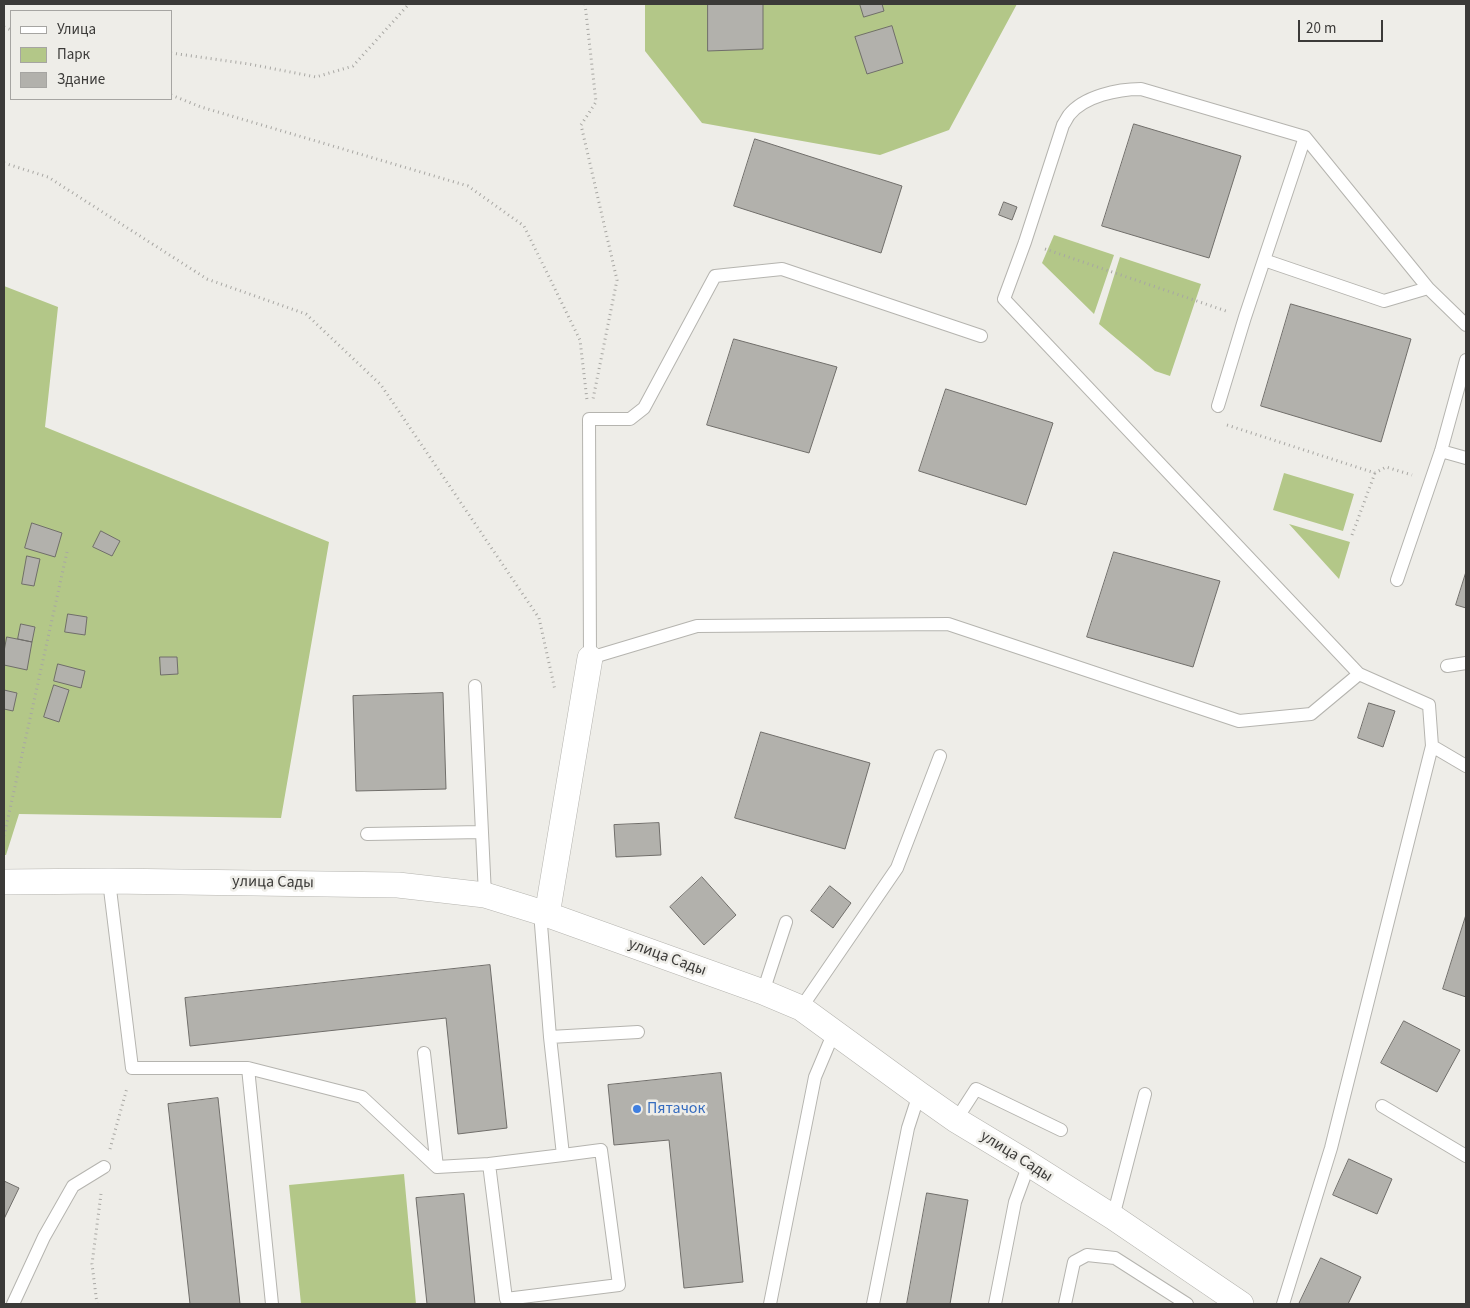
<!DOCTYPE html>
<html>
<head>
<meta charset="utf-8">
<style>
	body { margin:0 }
	#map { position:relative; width:1470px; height:1308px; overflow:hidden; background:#eeede8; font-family:"Source Sans 3",sans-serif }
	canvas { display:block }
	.frame { position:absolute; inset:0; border:5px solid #3b3a38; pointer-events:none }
	.legend { position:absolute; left:10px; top:10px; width:162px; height:90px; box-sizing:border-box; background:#eeede8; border:1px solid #a6a5a2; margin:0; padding:6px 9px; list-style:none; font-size:15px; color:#3b3a38 }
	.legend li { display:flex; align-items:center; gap:10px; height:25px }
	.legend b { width:25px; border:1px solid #a6a5a2 }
	.scale { position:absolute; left:1298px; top:20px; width:85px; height:22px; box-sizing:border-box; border:2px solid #3b3a38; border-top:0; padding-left:6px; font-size:15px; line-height:18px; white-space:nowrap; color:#3b3a38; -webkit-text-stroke:4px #eeede8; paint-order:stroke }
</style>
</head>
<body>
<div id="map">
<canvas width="1470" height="1308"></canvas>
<div class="frame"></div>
<ul class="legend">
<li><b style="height:6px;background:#fff"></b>Улица</li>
<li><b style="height:14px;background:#b3c788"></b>Парк</li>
<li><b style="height:14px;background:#b2b1ac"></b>Здание</li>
</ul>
<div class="scale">20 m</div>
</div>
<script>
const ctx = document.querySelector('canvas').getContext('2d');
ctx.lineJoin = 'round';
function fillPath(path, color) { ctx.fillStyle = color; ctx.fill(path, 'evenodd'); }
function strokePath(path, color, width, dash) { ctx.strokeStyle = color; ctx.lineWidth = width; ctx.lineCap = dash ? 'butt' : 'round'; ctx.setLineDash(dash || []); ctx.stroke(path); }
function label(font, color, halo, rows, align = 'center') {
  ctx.font = font + ' "Source Sans 3",sans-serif'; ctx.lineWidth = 5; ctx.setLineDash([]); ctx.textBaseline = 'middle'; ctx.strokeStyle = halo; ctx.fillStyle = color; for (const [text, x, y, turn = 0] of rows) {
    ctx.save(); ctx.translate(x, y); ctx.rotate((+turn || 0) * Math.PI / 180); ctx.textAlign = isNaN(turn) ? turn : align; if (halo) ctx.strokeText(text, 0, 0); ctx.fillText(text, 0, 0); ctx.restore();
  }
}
fillPath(new Path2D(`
	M645 4H1017L949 130 880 155 702 123 645 51Z
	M1054 235 1114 255 1094 314 1042 263Z
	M1120 257 1201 284 1170 376 1155 371 1099 324Z
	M4 286 58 307 45 427 329 542 281 818 19 814 6 855H4Z
	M1284 473 1354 494 1343 531 1273 510Z
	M1289 524 1350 542 1339 579Z
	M404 1174 416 1304H301L289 1185Z`), '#b3c788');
const building = new Path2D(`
	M708 4H763V49L708 51Z
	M860 4H882L884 11 864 17Z
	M892 26 903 63 867 74 855 37Z
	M1134 124 1241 156 1209 258 1102 226Z
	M755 139 902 186 881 253 734 206Z
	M1004 202 1017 207 1012 220 999 215Z
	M1291 304 1411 339 1381 442 1261 406Z
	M734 339 837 367 809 453 707 425Z
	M946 389 1053 423 1026 505 919 471Z
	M32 523 62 533 55 557 25 548Z
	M101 531 120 541 112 556 93 547Z
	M1114 552 1220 581 1193 667 1087 637Z
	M27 556 40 559 34 586 22 584Z
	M1466 572V608L1456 605Z
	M68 614 87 617 85 635 65 632Z
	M21 624 35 627 32 642 18 639Z
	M7 637 32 642 27 670 4 665V652Z
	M160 657H177L178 674 161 675Z
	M58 664 85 671 81 688 54 681Z
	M54 685 69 690 59 722 44 717Z
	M4 690 17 693 13 711 4 709Z
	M443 693 446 789 356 791 353 696Z
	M1369 703 1395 711 1383 747 1358 738Z
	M761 732 870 763 845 849 735 818Z
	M659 823 661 855 616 857 614 825Z
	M702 877 736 915 704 945 670 907Z
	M830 886 851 903 833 928 811 911Z
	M1466 915V997L1443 989Z
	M490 965 507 1128 458 1134 446 1018 190 1046 185 998Z
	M1404 1021 1460 1050 1437 1092 1381 1063Z
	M721 1073 743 1282 684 1288 669 1140 614 1145 608 1085Z
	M218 1098 240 1304H190L168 1104Z
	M1349 1159 1392 1179 1377 1214 1333 1195Z
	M4 1181 19 1188 4 1219Z
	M927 1193 968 1200 950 1304H907Z
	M464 1194 475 1304H427L416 1198Z
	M1321 1258 1361 1277 1348 1304H1299Z`);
fillPath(building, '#b2b1ac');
strokePath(building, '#706e6a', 1);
const lane = new Path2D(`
	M1264 260 1384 301 1428 288
	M1466 325 1428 288 1305 137 1141 89C1118 89 1084 96 1069 115 1067 118 1065 122 1063 125L1025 242 1004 299 1359 674 1429 705 1432 746 1466 766
	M981 336 782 269 715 276 644 408 630 419H589L590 658 697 626 948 624 1239 721 1311 714 1359 674
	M1218 406 1245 317 1305 137
	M1441 451 1466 458
	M1397 580 1441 451 1466 360
	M1447 666 1466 663
	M475 686 485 895
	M367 834 482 832
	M109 881 132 1068H248L362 1097 437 1167 489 1164 563 1155 550 1037 540 912
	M763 992 786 922
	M801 1008 897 868 940 756
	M550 1037 638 1032
	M424 1053 437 1167
	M248 1068 272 1304
	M1382 1106 1466 1156
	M956 1120 976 1089 1061 1130
	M489 1164 506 1299 619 1285 601 1150 563 1155
	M1113 1217 1145 1094
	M13 1304 44 1237 73 1186 104 1167
	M770 1304 815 1077 834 1032
	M873 1304 908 1128 919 1094
	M995 1304 1015 1202 1029 1164
	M1065 1304 1074 1262 1087 1255 1115 1258 1187 1304
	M1283 1304 1331 1148 1432 746`);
const street = new Path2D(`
	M4 882 109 881 398 885 485 895 540 912 763 992 801 1008 919 1094 956 1120 1029 1164 1113 1217 1241 1304
	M547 915 590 658`);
strokePath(lane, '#b5b4af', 14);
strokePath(street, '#b5b4af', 26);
strokePath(new Path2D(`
	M585 4 596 102 581 125 617 280 593 399
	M4 27 11 30
	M171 53 249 64 316 77 353 66 409 4
	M171 95 201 107 468 186 524 226 580 340 587 400
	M4 163 48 177 207 279 306 314 381 385 539 618 555 690
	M1045 249 1226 311
	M1227 425 1375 473 1386 467 1412 475
	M1352 535 1375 473
	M4 836 67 552
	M110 1149 127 1088
	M97 1304 92 1264 101 1194`), '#a8a7a3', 3, [1, 4]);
strokePath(lane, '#fff', 12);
strokePath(street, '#fff', 25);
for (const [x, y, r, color] of [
	[637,1109,5,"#3f7fe0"]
]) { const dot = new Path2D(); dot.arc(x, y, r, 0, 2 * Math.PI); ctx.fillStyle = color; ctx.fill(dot); strokePath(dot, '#eeede8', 2); }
label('16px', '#3b3a38', '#eeede8', [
	["улица Сады",273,883,1],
	["улица Сады",667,958,20],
	["улица Сады",1016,1157,32]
]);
label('16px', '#366cbe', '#eeede8', [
	["Пятачок",647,1109]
], 'left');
</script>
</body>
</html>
